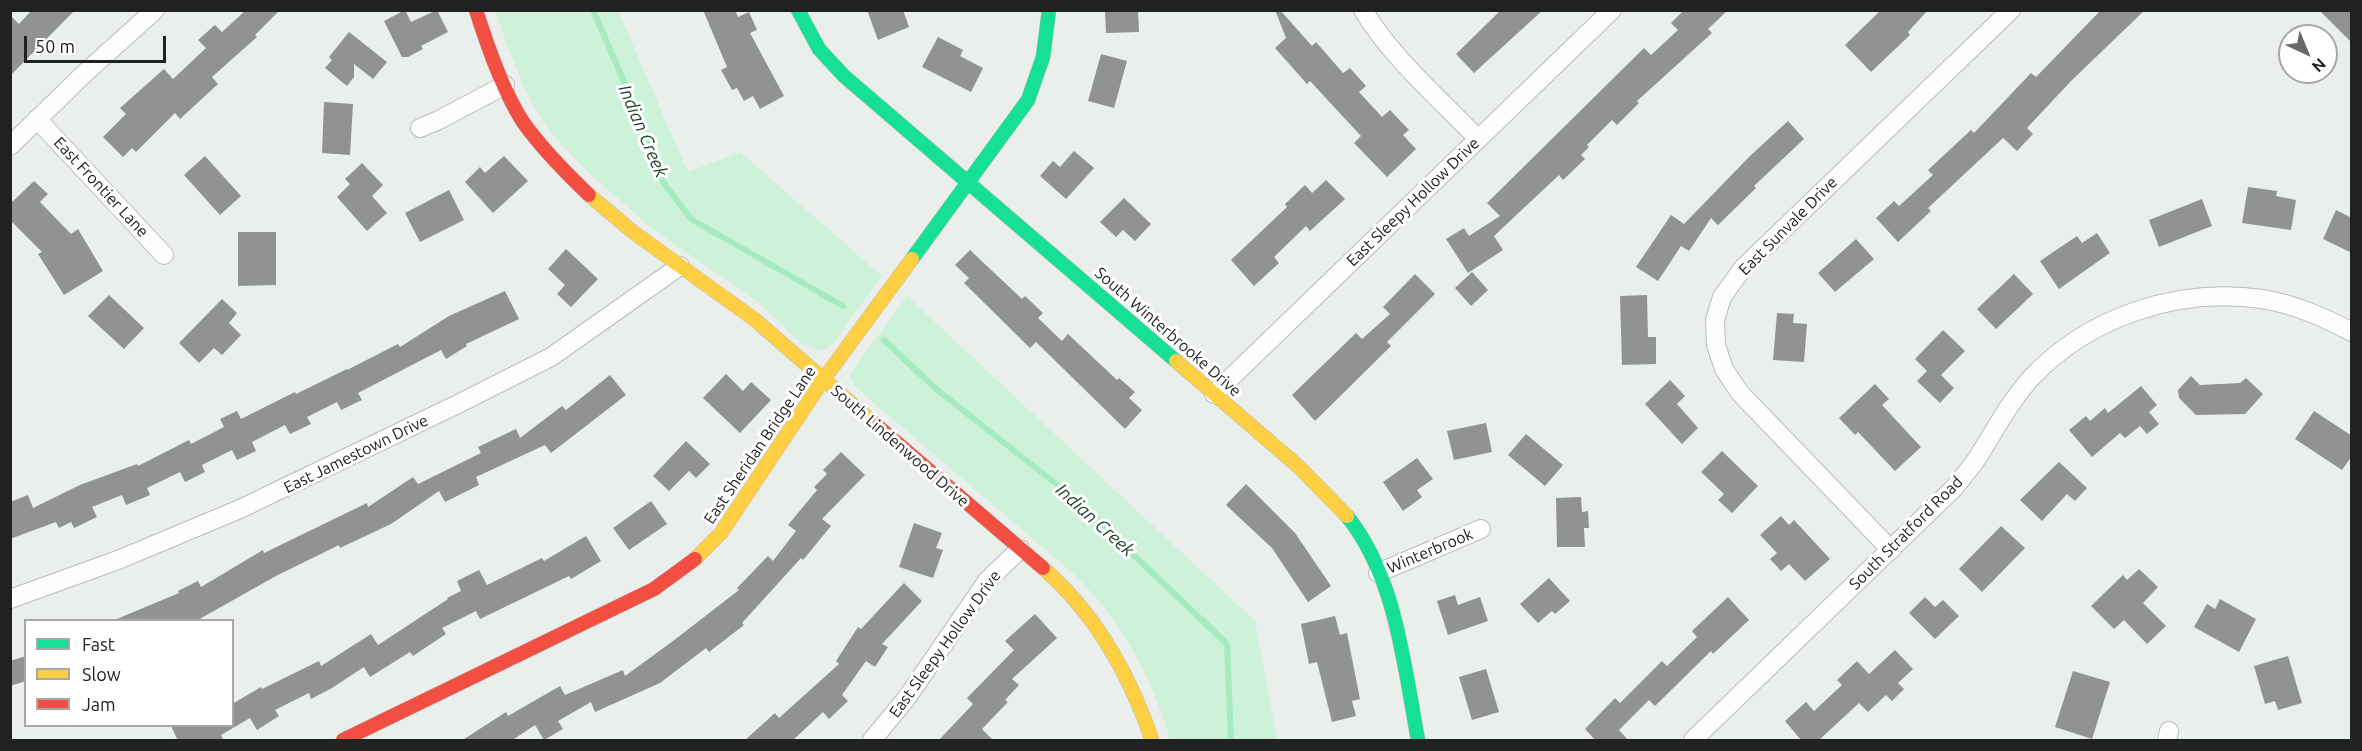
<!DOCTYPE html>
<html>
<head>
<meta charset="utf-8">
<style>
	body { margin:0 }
	#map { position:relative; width:2362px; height:751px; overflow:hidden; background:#ebefec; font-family:Ubuntu,sans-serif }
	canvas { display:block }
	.frame { position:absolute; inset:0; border:12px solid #202220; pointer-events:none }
	.legend { position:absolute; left:24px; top:619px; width:210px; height:108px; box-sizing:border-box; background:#fff; border:2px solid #a6a7a6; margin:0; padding:8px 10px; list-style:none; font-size:18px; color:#202220 }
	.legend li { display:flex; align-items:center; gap:12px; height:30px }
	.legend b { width:30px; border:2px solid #a6a7a6 }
	.north { position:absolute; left:2278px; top:24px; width:60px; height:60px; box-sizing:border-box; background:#fff; border:2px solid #a6a7a6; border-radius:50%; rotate:136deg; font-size:16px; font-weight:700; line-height:24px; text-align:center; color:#202220 }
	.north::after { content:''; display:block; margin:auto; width:21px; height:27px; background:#676a67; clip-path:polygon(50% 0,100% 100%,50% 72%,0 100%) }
	.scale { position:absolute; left:24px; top:36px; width:142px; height:27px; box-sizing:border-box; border:3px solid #202220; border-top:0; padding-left:8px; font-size:18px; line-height:21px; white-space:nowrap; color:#202220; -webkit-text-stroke:4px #fff; paint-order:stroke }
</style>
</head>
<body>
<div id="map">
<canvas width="2362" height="751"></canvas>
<div class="frame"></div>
<ul class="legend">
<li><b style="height:8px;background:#16e098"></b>Fast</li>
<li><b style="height:8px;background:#ffcf43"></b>Slow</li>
<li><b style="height:8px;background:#f24e42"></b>Jam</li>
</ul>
<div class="north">N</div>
<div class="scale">50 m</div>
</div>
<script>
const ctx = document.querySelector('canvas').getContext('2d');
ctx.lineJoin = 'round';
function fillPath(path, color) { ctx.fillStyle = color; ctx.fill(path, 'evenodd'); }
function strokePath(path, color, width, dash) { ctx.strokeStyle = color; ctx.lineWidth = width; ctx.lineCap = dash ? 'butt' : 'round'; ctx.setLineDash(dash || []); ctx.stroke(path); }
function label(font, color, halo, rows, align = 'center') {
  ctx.font = font + ' Ubuntu,sans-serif'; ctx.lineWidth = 6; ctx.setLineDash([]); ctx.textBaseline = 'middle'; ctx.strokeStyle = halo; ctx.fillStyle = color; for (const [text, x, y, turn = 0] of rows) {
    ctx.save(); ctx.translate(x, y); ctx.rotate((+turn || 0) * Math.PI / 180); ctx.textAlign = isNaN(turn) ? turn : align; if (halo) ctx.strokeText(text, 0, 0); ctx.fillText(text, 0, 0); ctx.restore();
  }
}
fillPath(new Path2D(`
	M495 11H618L688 172 740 152 882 276 833 343 826 349H817L803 344 753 298 648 226C635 211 619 200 604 187 590 174 575 159 562 145 527 107 512 57 495 11Z
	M907 296 1255 621 1277 740H1170C1153 679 1121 621 1076 576L855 387 850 378 852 371Z`), '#cef1d9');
strokePath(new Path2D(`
	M593 10 631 98 663 182 691 219 843 306
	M884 340 935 388 1075 499 1227 644 1231 740`), '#a6eabf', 6);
fillPath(new Path2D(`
	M32 10H75L10 76V15L19 24Z
	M246 10H280L255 35 257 37 212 77 218 84 180 119 175 113 136 152 132 148 123 157 103 137 126 114 120 108 164 69 173 79 206 48 198 40 215 25 222 32Z
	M405 10 411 22 437 10 448 32 421 46 423 49 408 57H402L384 21Z
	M703 10H735L738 17 749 12 757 30 750 33 784 96 760 109 753 96 744 101 737 88 732 90 721 70 727 67Z
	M867 10H903L909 27 878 40Z
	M1138 10 1139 32 1106 33 1105 11Z
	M1275 10H1280L1312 46 1316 42 1343 73 1350 68 1366 86 1359 92 1382 117 1390 110 1409 130 1403 135 1416 149 1387 177 1354 143 1361 136 1310 81 1307 84 1275 48 1286 38Z
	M1501 10H1543L1474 73 1456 54Z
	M1684 10H1728L1708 29 1712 33 1637 101 1639 103 1617 125 1612 120 1587 145 1589 147 1581 155 1585 159 1563 180 1559 175 1494 236 1503 250 1468 273 1446 239 1464 228 1469 236 1500 216 1487 203 1644 48 1651 55 1678 30 1671 23Z
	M1881 10H1928L1908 32 1910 35 1871 72 1845 45Z
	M2101 10H2145L2071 81 2027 128 2033 134 2017 151 2003 138 1928 208 1931 211 1898 242 1876 218 1894 201 1899 206 1933 175 1928 170 1971 130 1974 133 2031 73 2036 77Z
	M2319 10H2352V43Z
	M349 32 387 62 373 79 354 64V77L347 86 325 68 332 60 329 57Z
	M938 37 963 50 960 56 983 68 971 92 922 67Z
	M1101 54 1127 61 1114 108 1088 101Z
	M324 102 353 104 350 155 322 153Z
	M1788 121 1804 139 1754 186 1756 188 1718 225 1711 218 1689 251 1681 246 1658 281 1636 267 1671 215 1684 224 1750 156Z
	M1074 151 1094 168 1066 199 1040 176 1053 161 1060 167Z
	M205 156 241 196 220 215 184 175Z
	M504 156 528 181 493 213 465 182 480 167 485 173Z
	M362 163 383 185 372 196 387 213 367 231 337 197 350 184 345 179Z
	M1326 180 1345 199 1310 231 1306 226 1274 257 1279 263 1254 286 1231 260 1287 207 1285 204 1305 185 1312 193Z
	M34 181 48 194 40 202 71 234 78 229 103 271 64 295 38 254 42 252 10 220V204Z
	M2248 187 2277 191 2276 196 2296 200 2291 230 2242 223Z
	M449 190 464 220 420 242 405 213Z
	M1124 198 1151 224 1135 241 1123 230 1116 237 1100 222Z
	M2202 199 2212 226 2159 247 2149 220Z
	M2336 210 2352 218V253L2323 239Z
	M238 232H276V285L238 286Z
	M2097 233 2110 253 2059 289 2040 261 2077 236 2082 243Z
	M1856 239 1874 259 1835 292 1818 273Z
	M566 249 598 279 571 307 557 294 565 285 548 269Z
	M970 250 1022 299 1025 296 1043 313 1038 318 1062 341 1068 334 1117 380 1119 378 1135 392 1129 398 1142 410 1125 429 1036 342 1030 348 964 283 969 278 955 265Z
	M1472 272 1488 290 1471 306 1455 288Z
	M1415 274 1435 294 1387 342 1391 346 1315 421 1292 395 1356 333 1362 339 1390 314 1383 307Z
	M2014 274 2033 294 1996 329 1977 309Z
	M505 291 519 319 466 344 467 346 446 359 441 350 358 393 362 400 341 410 337 402 307 417 311 424 290 434 285 425 252 442 256 451 237 460 232 450 202 465 205 472 185 482 180 472 147 488 150 495 126 505 122 495 92 507 97 517 74 528 71 522 59 528 56 522 10 539V502L28 495 33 508 80 485 137 464 138 466 189 440 191 444 224 427 220 419 237 411 241 419 295 392 296 394 347 369V370L398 344 400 347 449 316Z
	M109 295 144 328 124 349 88 316Z
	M1647 295 1648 337H1656V364L1622 365 1620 296Z
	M222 299 237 313 229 323 241 335 222 355 214 348 199 363 179 343Z
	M1777 313 1794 314 1793 323 1807 324 1804 362 1773 360Z
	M1943 330 1965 351 1941 375 1954 388 1940 403 1917 381 1927 371 1915 359Z
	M726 374 743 391 751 382 771 400 740 433 703 398Z
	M610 375 626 395 551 453 545 445 476 477 479 485 445 502 439 491 391 524 340 548 339 545 276 576 196 621H112L179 593 178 591 198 581 201 587 263 550 264 553 367 503 368 507 413 477 418 484 481 453 478 447 516 429 520 438 562 406 566 410Z
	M2191 376 2200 385 2240 383 2246 378 2263 394 2245 414 2196 415 2179 398 2178 390Z
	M1670 380 1685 396 1677 404 1698 428 1682 444 1645 404Z
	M1875 384 1889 399 1882 405 1921 447 1895 471 1858 432 1855 435 1839 418Z
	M2141 386 2157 405 2149 412 2159 424 2147 434 2140 426 2125 438 2120 433 2092 457 2069 430 2086 416 2090 421 2105 408 2108 413Z
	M2314 411 2352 436V456L2342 470 2295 439Z
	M1486 423 1492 452 1454 460 1447 431Z
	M1526 434 1563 465 1545 486 1508 455Z
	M686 441 710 464 696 478 689 471 669 491 653 476Z
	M1722 451 1758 486 1732 513 1718 500 1724 494 1701 472Z
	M841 452 865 475 822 519 831 526 803 560 801 558 772 590 742 623 744 625 709 652 706 648 660 683 595 712 591 702 558 721 563 729 544 740 535 725 511 741H461L506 712 508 716 560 686 565 695 623 670 625 676 673 641 739 590 737 588 768 556 773 561 796 531 788 525 817 490 814 487 827 474 823 470Z
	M1417 458 1433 479 1417 490 1422 497 1403 511 1383 482Z
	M2059 462 2087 488 2075 501 2067 494 2042 521 2020 500Z
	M1246 484 1295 533 1331 586 1308 602 1272 548 1226 505Z
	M1581 497 1582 512 1588 511 1589 528H1584L1585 547H1557L1556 498Z
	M651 501 667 524 629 550 613 528Z
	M1781 516 1789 525 1794 520 1830 559 1805 581 1789 564 1781 571 1770 559 1777 553 1760 535Z
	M914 523 942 533 936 548 943 550 933 578 899 567Z
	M2001 526 2025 548 1982 592 1959 569Z
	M586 536 601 561 571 579 569 576 480 619 476 611 442 628 446 634 413 656 410 652 370 677 364 667 332 688 311 699 309 693 275 710 279 716 257 730 250 718 221 735 224 741H178L171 726H232V704L261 687 262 689 319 661 321 666 371 634 378 645 448 599 447 598 461 591 457 581 479 570 487 585 542 558 544 561Z
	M2139 569 2158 587 2143 603 2166 626 2147 644 2124 620 2114 629 2091 606 2123 575 2127 580Z
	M1549 578 1570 601 1555 614 1552 611 1538 623 1520 604Z
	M904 583 922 601 882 644 888 647 875 667 866 661 842 695 848 701 829 719 823 712 792 741H744L775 713 779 718 839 664 836 661 858 627 861 629Z
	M1455 595 1458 605 1480 597 1488 621 1448 635 1437 601Z
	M1728 597 1749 620 1713 654 1711 651 1655 706 1649 700 1619 730 1629 741H1596L1585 729 1615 698 1620 703 1662 661 1667 666 1697 637 1692 631Z
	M1925 597 1935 607 1943 600 1959 616 1935 639 1909 613Z
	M2220 599 2256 619 2239 652 2194 627 2207 604 2215 609Z
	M1035 614 1057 638 1012 679 1019 685 1005 700 1008 702 982 729 994 741H938L973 704 967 698 1014 650 1005 641Z
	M1335 616 1340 635 1347 633 1360 699 1352 701 1356 716 1332 722 1317 662 1309 664 1301 624Z
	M1895 650 1913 669 1898 683 1904 689 1892 701 1886 695 1868 712 1859 703 1818 741H1802L1785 721 1806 702 1814 711 1842 685 1837 680 1857 661 1869 674Z
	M26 656V681L10 686V661Z
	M2288 656 2302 703 2278 710 2275 701 2265 704 2254 666Z
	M1486 669 1499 712 1472 720 1459 677Z
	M2073 671 2110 682 2092 739 2055 727Z`), '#909391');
const street = new Path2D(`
	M1363 10C1392 58 1440 99 1478 139
	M37 119 164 255
	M420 128 439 120 505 85
	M10 146 85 73 155 10
	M1214 394 1612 10
	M1891 550 1740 393 1724 369 1716 345 1715 320 1722 297 1743 268 2011 10
	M1378 573 1481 529
	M10 599 118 560 240 509 458 404 551 357 680 266
	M872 740 906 699 987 581 1020 549
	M1693 740 1953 489C1961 479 1971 468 1978 457 1995 430 2010 401 2032 377 2090 316 2179 287 2262 299 2294 304 2323 317 2352 332
	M2167 740 2169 731`);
const fast = new Path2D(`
	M798 10 819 49 844 76 1176 361
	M912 259 1028 100 1043 57 1049 10
	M1347 516C1396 577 1404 665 1418 740`);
const slow = new Path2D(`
	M589 195 633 232 754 319 875 424
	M1176 361 1299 467 1347 516
	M695 559 721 533 823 380 912 259
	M1043 568C1095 613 1130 676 1152 740`);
const jam = new Path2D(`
	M476 10C487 45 503 91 523 122 542 149 565 172 589 195
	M875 424 1043 568
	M343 740 654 589 695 559`);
strokePath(street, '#babdba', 20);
strokePath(fast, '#babdba', 15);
strokePath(slow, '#babdba', 15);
strokePath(jam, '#babdba', 15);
strokePath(street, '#fcfdfc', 18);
strokePath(fast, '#16e098', 14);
strokePath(slow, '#ffcf43', 14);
strokePath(jam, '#f24e42', 14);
label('16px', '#202220', '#fff', [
	["East Frontier Lane",101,187,47],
	["East Sleepy Hollow Drive",1413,202,-44],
	["East Sunvale Drive",1788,226,-45],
	["South Winterbrooke Drive",1168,332,41],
	["East Sheridan Bridge Lane",760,445,-56],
	["South Lindenwood Drive",900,446,41],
	["East Jamestown Drive",356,454,-26],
	["South Stratford Road",1906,533,-45],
	["Winterbrook",1430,551,-23],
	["East Sleepy Hollow Drive",945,644,-54]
]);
label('italic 18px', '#1c442c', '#fff', [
	["Indian Creek",643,131,67],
	["Indian Creek",1095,520,42]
]);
</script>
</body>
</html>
